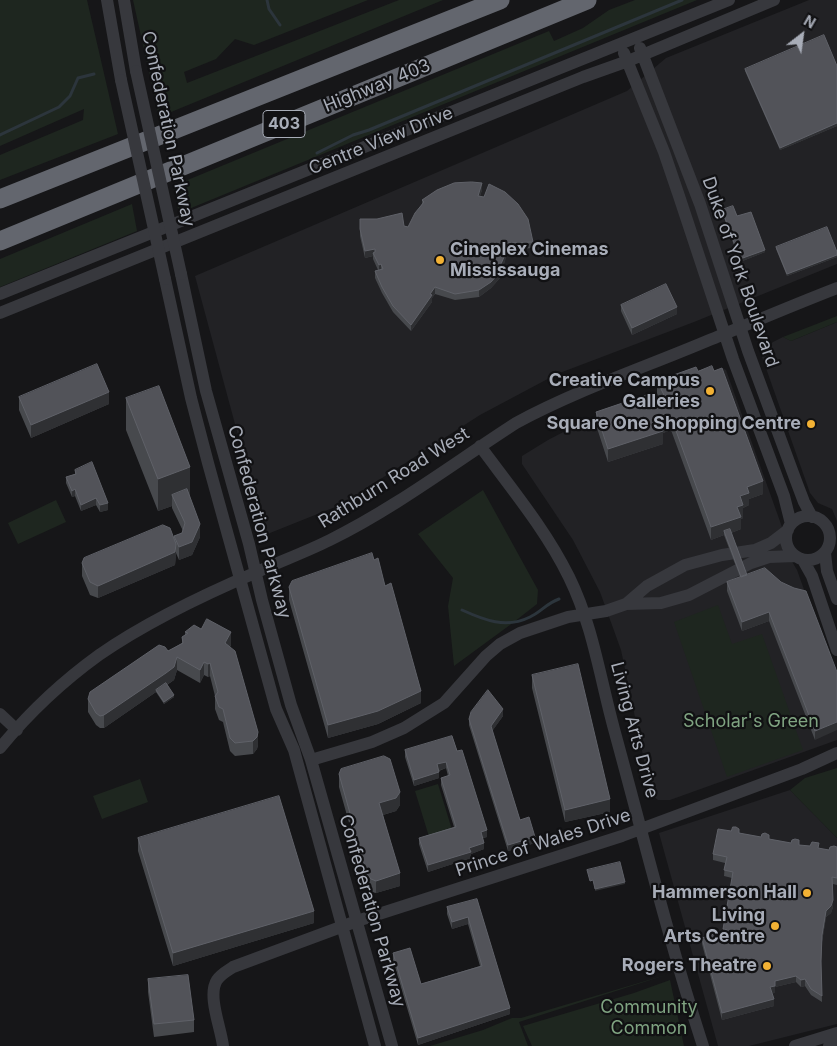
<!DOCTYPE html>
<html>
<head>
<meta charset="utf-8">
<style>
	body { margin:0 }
	#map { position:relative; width:837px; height:1046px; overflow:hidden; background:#161618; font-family:Inter,sans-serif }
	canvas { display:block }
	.north { position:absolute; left:777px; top:10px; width:50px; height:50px; -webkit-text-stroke:4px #111113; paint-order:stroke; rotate:30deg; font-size:14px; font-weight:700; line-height:20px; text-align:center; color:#a8adb8 }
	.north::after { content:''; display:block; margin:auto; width:18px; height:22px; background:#a8adb8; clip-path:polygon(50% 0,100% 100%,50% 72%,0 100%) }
</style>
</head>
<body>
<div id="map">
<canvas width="837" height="1046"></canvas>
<div class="north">N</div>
</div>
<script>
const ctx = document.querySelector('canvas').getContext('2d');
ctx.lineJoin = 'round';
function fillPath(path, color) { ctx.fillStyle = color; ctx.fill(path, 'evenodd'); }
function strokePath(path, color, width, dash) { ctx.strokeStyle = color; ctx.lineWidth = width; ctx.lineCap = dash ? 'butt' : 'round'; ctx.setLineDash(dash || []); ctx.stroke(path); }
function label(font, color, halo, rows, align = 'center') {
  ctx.font = font + ' Inter,sans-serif'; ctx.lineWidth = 4.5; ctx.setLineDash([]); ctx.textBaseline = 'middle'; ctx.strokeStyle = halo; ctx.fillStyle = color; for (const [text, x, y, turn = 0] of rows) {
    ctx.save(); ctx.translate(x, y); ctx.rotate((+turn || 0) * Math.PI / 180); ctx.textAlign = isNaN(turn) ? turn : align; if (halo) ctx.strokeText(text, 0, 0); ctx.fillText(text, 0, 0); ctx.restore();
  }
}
fillPath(new Path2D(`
	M809 0H837V264L694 322 557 374 480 415 340 505 265 535 195 276 627 91 666 58Z
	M837 322V521L832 509 818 503 810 493 761 354 773 342 783 337 791 341Z
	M722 368 726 370 782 527 784 548 797 570 837 681V740L670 800H658L653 796 650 789 621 650 600 592 573 540 522 464V456L548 440 575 426Z
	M790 790 837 838V1024L749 1046H718L659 833Z`), '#222225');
fillPath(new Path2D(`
	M0 0H87L118 134 0 180V155L83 120 84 109 0 146Z
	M133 0H368L254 45 235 39 216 59 184 72 187 83 399 0H443L159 117Z
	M635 0H697L179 213 173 186 549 31 554 41 583 28 609 10Z
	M132 204 137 231 0 287V259Z
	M837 316V322L791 341 783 337Z
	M483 490 538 590 537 604 514 622 454 666 448 606 453 578 418 534Z
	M56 500 66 522 18 544 8 523Z
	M718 605 732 644 762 634 803 750 727 777 674 622Z
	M837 768V838L790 790 805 778Z
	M140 779 148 802 102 819 93 796Z
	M438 784 453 833 430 840 415 791Z
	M669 974 519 1022 528 1046H430L483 1030 512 1018H521Z
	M670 980 684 1046H532L523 1026 634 993Z`), '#1e261f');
strokePath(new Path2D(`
	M267 0 269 9 280 25
	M0 135 59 107 70 96 78 78 94 74
	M317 153 353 135 369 130 682 0
	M462 610C484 620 506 629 530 617 541 612 547 603 559 599`), '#2c353c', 3);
strokePath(new Path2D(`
	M107 0 121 80
	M124 0 136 71
	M640 48 700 204 748 351 796 481 804 502 812 517
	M624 53 664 152 679 196 733 359 784 496 791 524
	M181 274 206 391 249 544 262 600 291 705 311 760 392 1046
	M165 279 191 398 208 463 276 709 294 750 300 772 375 1046
	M0 294 729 0
	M0 313 583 77 628 61 774 0
	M480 446C511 488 546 530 569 577 593 626 600 678 614 729 643 835 669 942 703 1046
	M786 538a22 22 0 1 1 44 0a22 22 0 1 1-44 0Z
	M825 553 827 571 837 599
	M803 560 812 576 837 650
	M626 604 661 603 689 595 751 563 769 557 795 556
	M0 714 17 730
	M0 748C28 714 63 681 99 655 148 621 203 595 257 572 281 561 306 552 330 540 395 508 454 463 516 423 577 390 643 368 707 341 751 323 793 305 837 288
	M311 760 372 742 404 728 444 703 486 656 500 644 520 633 568 617 606 611 626 604 647 586 685 565 722 555 755 550 771 543 788 530
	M223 1046C221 1028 207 995 217 980 221 974 227 971 233 967L357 921 622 836 802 769 837 753
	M795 1046 837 1033
	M829 1046 837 1044`), '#37383d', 12);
strokePath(new Path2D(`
	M0 199 500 0
	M0 241 587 0`), '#63666e', 19);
strokePath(new Path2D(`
	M136 71 181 274
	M121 80 165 279`), '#37383d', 12);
fillPath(new Path2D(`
	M837 66V126L780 150 745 71V69Z
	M482 190 480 196 533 242V248L507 250 505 261 502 269V274L500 278 491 288 479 297 455 300 435 294 432 298V302L411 331 393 312 382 293 375 278V271L378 270 373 259V256L365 258 360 236V219L408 227 422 204V200Z
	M722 210 737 216 765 252 740 262 722 212Z
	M776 247 837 252V257L787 276 776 249Z
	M621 305 677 314 632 335 621 311Z
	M698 371 763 494 749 499V505L743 508V518L741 519V529L731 533 747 575 837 672 815 740 769 621 742 631 727 591V582L740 577 724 535 711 540 671 430 663 433V444L608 462 596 425V412L659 397 657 394V381Z
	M19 397 109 404 31 438 19 410Z
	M126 398 190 497 200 537 192 555 179 560 176 553 175 565 98 598 90 595 82 576V563L174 538V536L182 533 183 531 172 508V506L158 511 126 430Z
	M75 470 108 510 100 512 96 505 81 511 75 496 72 497 66 483V477L75 474Z
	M374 560 385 586 421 703 378 724 328 738 289 600V587Z
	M185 632 231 645 230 647 258 745 257 749 253 754 235 756 230 751 223 722 219 720 215 709V696L210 676 208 677 204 675 200 683 177 670 174 680 167 685 174 697 164 704 156 692 104 728H100L96 725 88 712V699L182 643V637L185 636Z
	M532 675 610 812 565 822 532 688Z
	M503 716 492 731 520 820 535 843 508 851 469 725V719Z
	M452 736 487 837 483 838 484 849 471 854V858L428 872 419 844V838L454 827 441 785V778L448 776 446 768 439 771V778L414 786 405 757V750Z
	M339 774 400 805 396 811 383 815 400 886 376 893 371 892 367 887 339 787Z
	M739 833 819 849 829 850 837 847V885L833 884V907L831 913 826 917 822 942 821 966 822 1002 811 995 805 986 801 987 796 982 775 987V993H772L774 1006 722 1020 702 944V938L723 932 732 878 724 876 725 863 713 860V854Z
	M138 838 314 923 173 966 138 851Z
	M477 899 510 1014 418 1045 393 960V953L421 984 480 966 468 924 452 929 447 914V907Z
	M148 979 194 1020V1032L154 1037 148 992Z`), '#47494d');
fillPath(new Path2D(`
	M837 123V126L780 150V148Z
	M482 183V190L478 202V196Z
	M507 243 505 261 502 269V274L500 278 491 288 479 297V290L500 266Z
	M375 249V255L373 253V256L365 258V251Z
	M765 250V252L740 262V259Z
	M837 255V257L787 276V274Z
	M381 264V271L379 272V265Z
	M435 287V294L432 298V302L411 331V325Z
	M677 307V314L632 335V328Z
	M109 392V404L31 438V425Z
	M671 417V430L663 433V444L608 462V449L660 421Z
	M190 467V499L172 495V506L158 511V479Z
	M763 481V494L749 499V505L743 508V518L741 519V529L726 535 724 531V535L711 540V527L737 507 740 496 747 487Z
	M75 489V496L72 497V491Z
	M96 498V505L81 511V505Z
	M108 503V510L100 512V505Z
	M200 524V537L192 555 179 560V547Z
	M176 544V556L175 565 98 598V586Z
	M769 612V621L742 631V622Z
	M231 632V645L225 656V643Z
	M177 657V670L174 680 157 691 156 690V692L104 728V715Z
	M204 662V675L200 683V670Z
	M210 663V676L208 677V664Z
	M421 691V703L378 724 328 738V725Z
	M174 695V697L164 704V702Z
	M503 709V716L491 733V726Z
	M837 722V730L815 740V731Z
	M258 732V745L257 749 253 754V741Z
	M446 762V768L437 771V764Z
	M439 772V778L414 786V780Z
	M400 792V805L396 811 379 816V803Z
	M610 799V812L565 822V810Z
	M487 830V837L481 838V832Z
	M535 837V843L508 851V845Z
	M484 843V849L471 854V858L428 872V865L469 848Z
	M400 873V886L376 893V881Z
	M625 882V884L595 891V889Z
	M833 900V907L831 913 826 917 822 942 821 968 822 935 826 911Z
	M314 911V923L173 966V953Z
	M468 917V924L452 929V922Z
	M796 976V982L775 987V993L770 994V987L775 981Z
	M805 979V986L801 987V980Z
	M774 999V1006L722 1020V1013Z
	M510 1008V1014L418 1045V1038Z`), '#2f3033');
const building = new Path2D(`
	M824 35 837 66V123L780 148 745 69Z
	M472 182 482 183 478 196 484 197 489 184 505 192 518 204 528 219 533 242 507 243 505 255 500 266 502 267 500 272 491 282 479 290 455 294 435 287 430 294 432 295 411 325 393 306 382 287 375 271 383 269 381 264 379 265 373 253 375 252V249L365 251 360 229V219H377L402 213 404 226 408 227 415 213 424 202 422 200 437 190 454 183Z
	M733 206 737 216 751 212 765 250 740 259 722 210Z
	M827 227 837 252V255L787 274 776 247Z
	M666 284 677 307 632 328 621 305Z
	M97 364 109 392 31 425 19 397Z
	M712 366 714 371 722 368 763 481 747 487 749 493 740 496 743 505 737 507 741 517 711 527 671 417 660 421 663 431 608 449 596 412 652 393 654 399 664 395 657 381 696 367 698 371Z
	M159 386 190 467 158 479 126 398Z
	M92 462 108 503 100 505 96 498 81 505 75 489 72 491 66 477 76 474 75 470Z
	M187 489 200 524 192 542 179 547 174 536 182 533 185 523 172 495Z
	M163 525 170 528 176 544 175 552 98 586 90 582 82 563 84 558Z
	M730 529 747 575 741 577 724 531Z
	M372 553 374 560 378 558 385 586 391 583 421 691 378 711 328 725 289 587 292 581Z
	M765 568 781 582 794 588 806 591 837 672V722L815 731 769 612 742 622 727 582Z
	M207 619 231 632 225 643 235 651 258 732 257 737 253 741 235 743 230 738 223 709 219 707 215 696 218 692 210 663 208 664 204 662 200 670 177 657 174 667 166 673 104 715 100 716 96 713 88 699 90 692 159 645 165 647 168 651 183 643 182 637 188 633 185 632 194 625 201 629Z
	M578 664 610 799 565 810 532 675Z
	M166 683 174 695 164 702 156 690Z
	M488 690 503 709 491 726 520 820 529 817 535 837 508 845 469 719 471 712Z
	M452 736 457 751 462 750 487 830 481 832 484 843 469 848 471 852 428 865 419 838 456 827 441 778 450 775 446 762 437 764 439 772 414 780 405 750Z
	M384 756 390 759 400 792 396 798 379 803 400 873 376 881 371 879 367 874 339 774 341 769Z
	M279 796 314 911 173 953 138 838Z
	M733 827H736L739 829V833L761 837 762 834 765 833 769 835V839L791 843 792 840 795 839 799 840V845L810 846 812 842 819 843 818 848 829 850 830 847 834 846 837 847V878L832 877 833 900 831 906 826 911 822 935 821 961 822 996 811 989 805 979 801 980 796 976 775 981V986L770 987 774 999 722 1013 702 938 727 930 723 929 733 872 724 870 727 857 713 854 718 829 731 831Z
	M620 862 625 882 595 889 593 880 590 881 587 870Z
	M477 899 510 1008 418 1038 393 953 410 948 421 984 482 966 468 917 452 922 447 907Z
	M188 975 194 1020 154 1024 148 979Z`);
fillPath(building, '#525359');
strokePath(building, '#5f6168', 1);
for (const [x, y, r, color] of [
	[440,260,5,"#f2b134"],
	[710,391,5,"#f2b134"],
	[811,424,5,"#f2b134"],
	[807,893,5,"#f2b134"],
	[775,926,5,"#f2b134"],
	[767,966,5,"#f2b134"]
]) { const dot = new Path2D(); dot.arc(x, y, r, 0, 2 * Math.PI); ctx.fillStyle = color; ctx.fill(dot); strokePath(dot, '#111113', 2); }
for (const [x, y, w] of [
	[284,124,42]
]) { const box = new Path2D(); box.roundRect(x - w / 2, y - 13.5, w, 27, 4); ctx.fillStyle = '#111113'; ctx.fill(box); strokePath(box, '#a8adb8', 1); }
label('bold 16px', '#a8adb8', null, [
	["403",284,124]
]);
label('18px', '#a8adb8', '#111113', [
	["Highway 403",377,86,-22],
	["Confederation Parkway",168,129,78],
	["Centre View Drive",381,141,-22],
	["Duke of York Boulevard",740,272,71],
	["Rathburn Road West",394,478,-32],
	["Confederation Parkway",259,522,75],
	["Living Arts Drive",634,730,75],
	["Prince of Wales Drive",543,843,-18],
	["Confederation Parkway",372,911,74]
]);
label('bold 18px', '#a8adb8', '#111113', [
	["Cineplex Cinemas",450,250,"left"],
	["Mississauga",450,271,"left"],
	["Creative Campus",700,381],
	["Galleries",700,402],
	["Square One Shopping Centre",801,424],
	["Hammerson Hall",797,893],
	["Living",765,916],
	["Arts Centre",765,937],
	["Rogers Theatre",757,966]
], 'right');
label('18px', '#7fa381', '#111113', [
	["Scholar's Green",751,722],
	["Community",649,1008],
	["Common",649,1029]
]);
</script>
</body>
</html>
